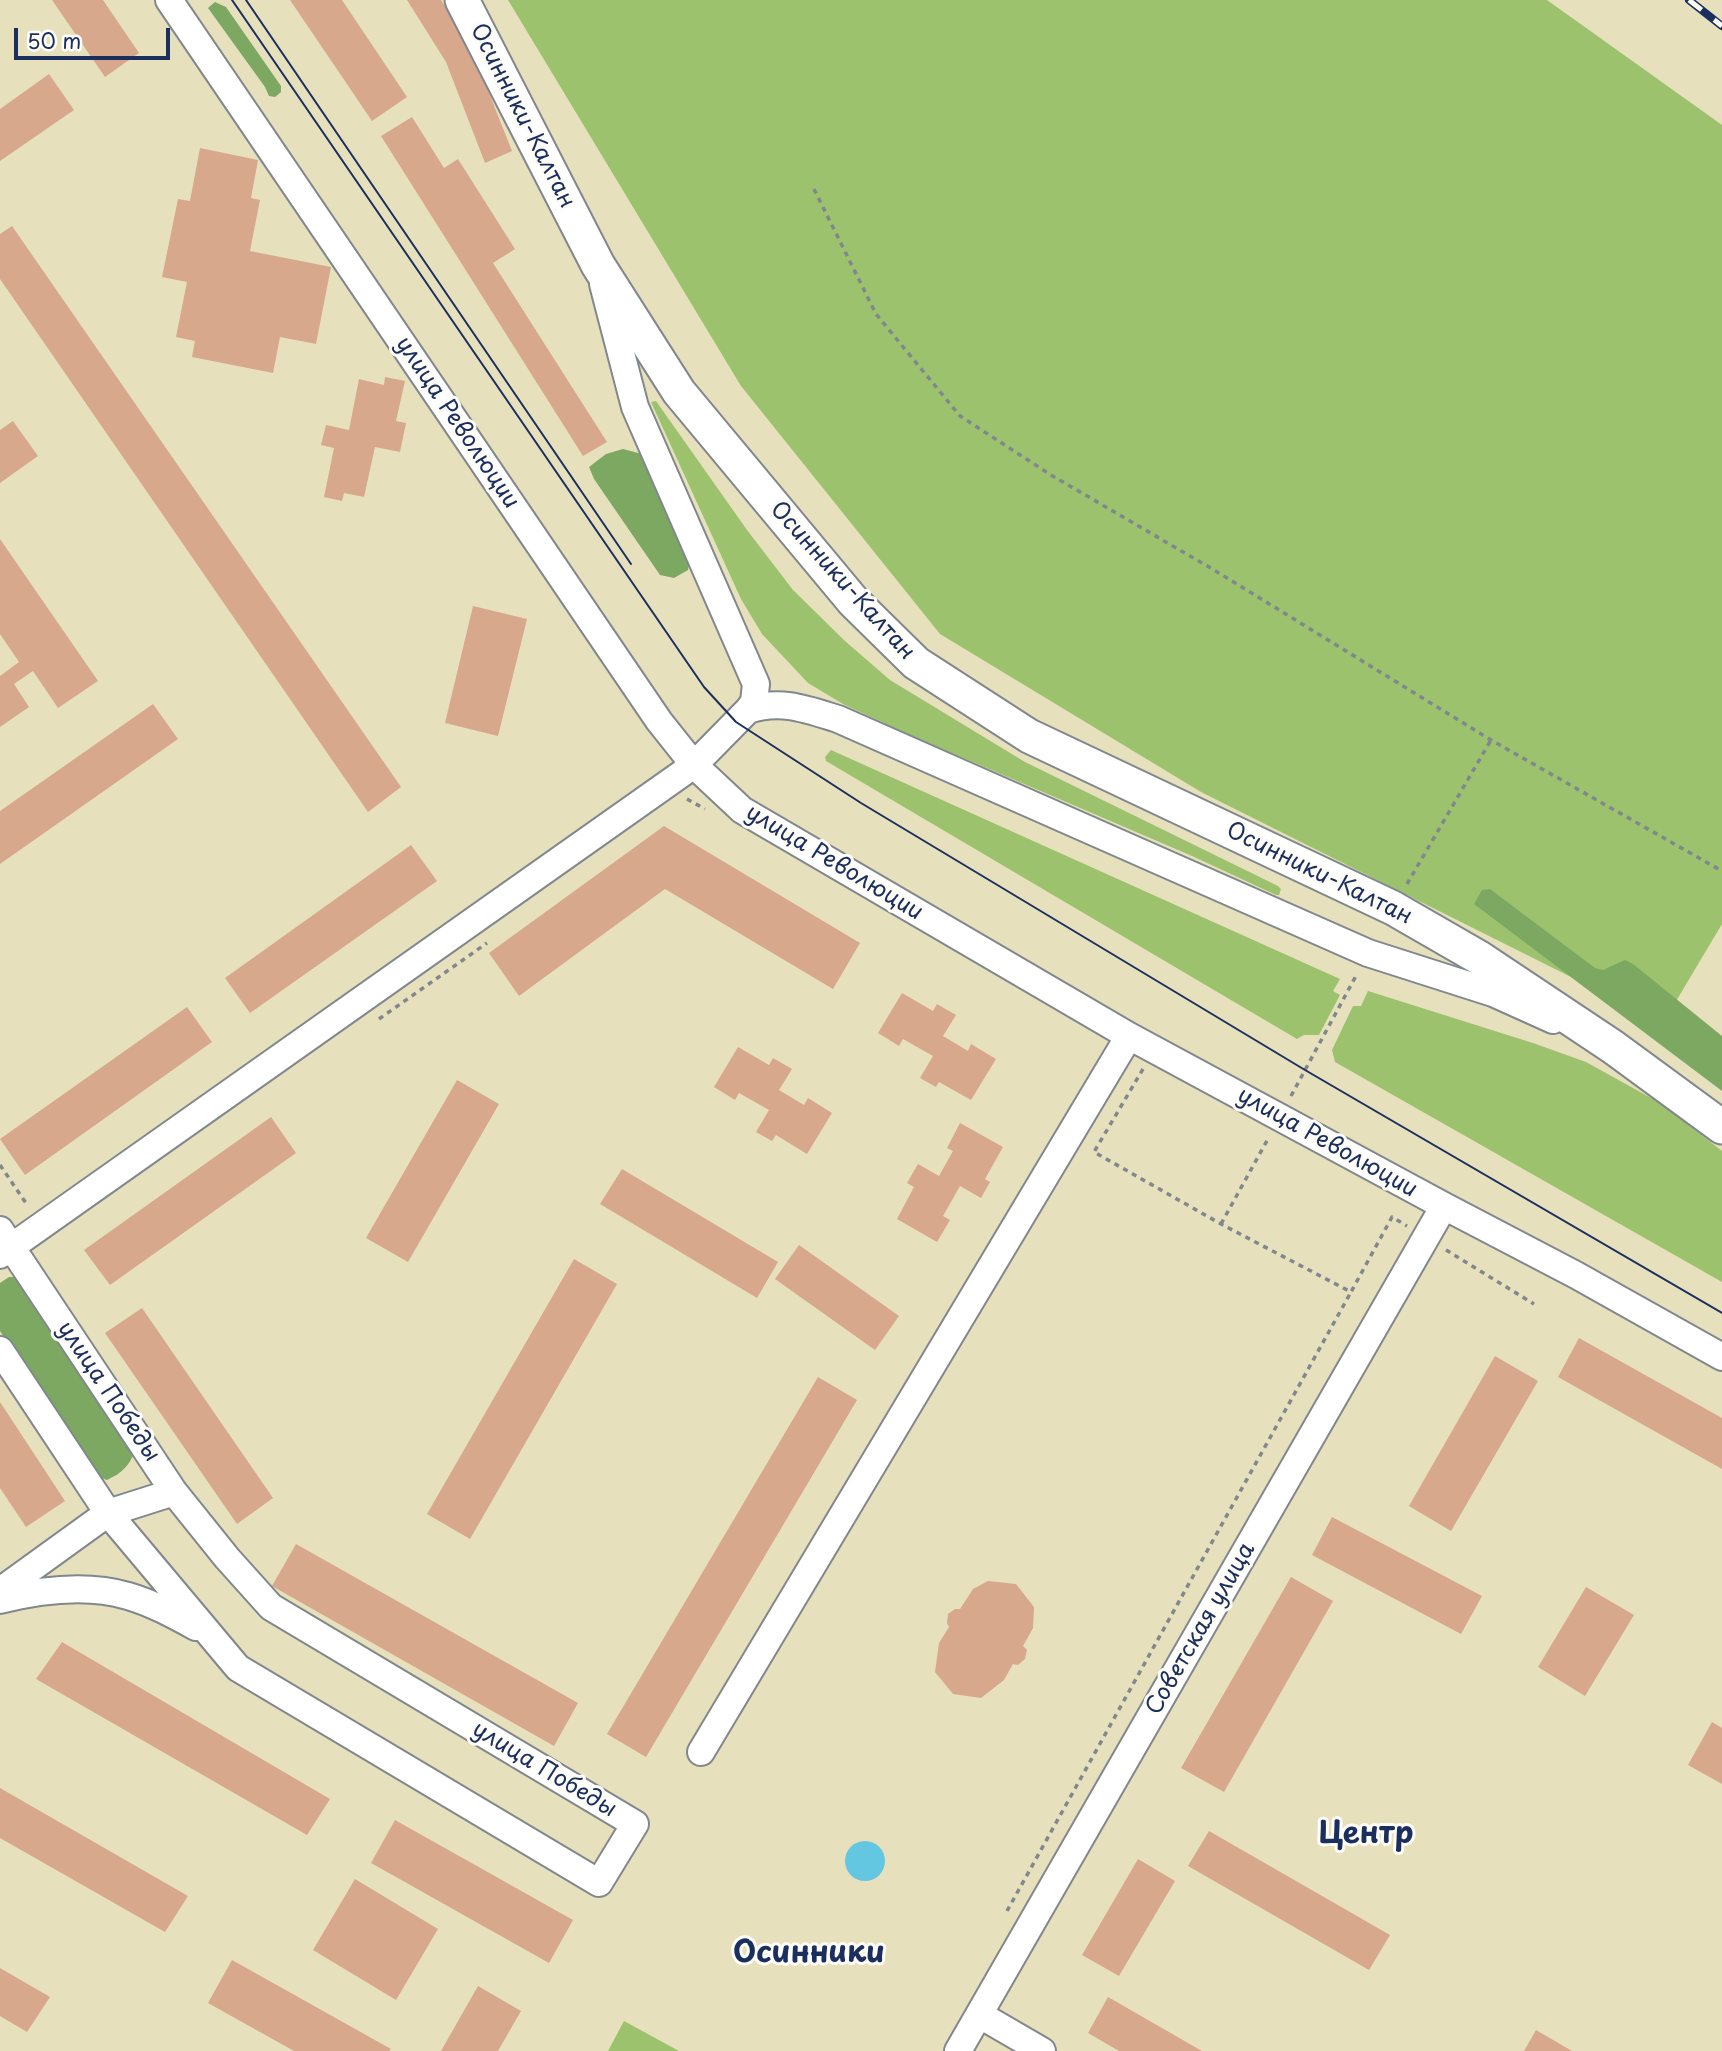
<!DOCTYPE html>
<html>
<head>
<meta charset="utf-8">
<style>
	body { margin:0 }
	#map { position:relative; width:1722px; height:2051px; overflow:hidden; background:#e7e0bc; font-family:"Playpen Sans",sans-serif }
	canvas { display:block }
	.scale { position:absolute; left:14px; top:28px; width:156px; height:32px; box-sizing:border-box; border:4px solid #1b2f5e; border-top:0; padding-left:9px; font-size:21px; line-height:24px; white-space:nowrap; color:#1b2f5e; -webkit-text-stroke:5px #fdfcf7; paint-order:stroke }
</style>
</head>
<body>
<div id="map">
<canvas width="1722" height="2051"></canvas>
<div class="scale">50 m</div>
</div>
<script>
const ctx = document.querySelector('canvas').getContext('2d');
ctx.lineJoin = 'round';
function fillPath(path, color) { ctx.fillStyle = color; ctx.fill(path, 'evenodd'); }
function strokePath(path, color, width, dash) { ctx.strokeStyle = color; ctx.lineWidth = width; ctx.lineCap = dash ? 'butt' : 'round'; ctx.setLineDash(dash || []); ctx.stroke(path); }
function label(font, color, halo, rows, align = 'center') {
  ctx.font = font + ' "Playpen Sans",sans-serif'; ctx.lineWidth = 6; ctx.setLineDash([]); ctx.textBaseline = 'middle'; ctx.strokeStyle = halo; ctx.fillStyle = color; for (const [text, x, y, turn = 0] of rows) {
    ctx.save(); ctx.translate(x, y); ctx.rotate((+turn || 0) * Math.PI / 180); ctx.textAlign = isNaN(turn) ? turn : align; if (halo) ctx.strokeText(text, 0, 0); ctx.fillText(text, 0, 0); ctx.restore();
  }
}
fillPath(new Path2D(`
	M508 0H1547L1722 125V924L1663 1023 1201 792 940 634 741 386Z
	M656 401 747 530 793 590 845 641 890 680 1025 762 1278 886 1281 889 1279 895H1276L1192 856 903 732 843 704 808 683 762 634 741 599 651 402Z
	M831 750 1340 979 1333 991 1340 995 1319 1035H1304L1297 1039 826 761 825 757Z
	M1368 991 1533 1043 1586 1062 1662 1104 1722 1151V1282L1335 1062 1332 1050 1353 1006H1361Z
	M624 2021 679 2051H608Z`), '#9cc26e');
fillPath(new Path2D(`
	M215 2 226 7 281 86V92L275 97 269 96 265 87 208 8Z
	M623 449 642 454 691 551 688 570 674 578 660 575 594 479 589 467 606 454Z
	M1490 889 1595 968 1603 970 1625 960 1633 964 1722 1036V1091L1474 904 1482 890Z
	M9 1277H18L135 1451C129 1466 122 1473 107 1480L89 1473 0 1331V1283Z`), '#7da861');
fillPath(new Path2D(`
	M845 1861a20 20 0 1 1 40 0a20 20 0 1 1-40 0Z`), '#63c7e1');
fillPath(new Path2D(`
	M52 0H103L139 53 105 77Z
	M290 0H342L407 97 372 121Z
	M407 0H441L472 50 512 151 485 163 446 62Z
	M49 74 74 110 0 161V109Z
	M412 117 444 168 458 159 515 249 493 263 607 442 583 456 381 136Z
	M200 148 258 160 251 198 260 200 250 251 331 267 316 344 280 337 273 373 192 357 195 341 176 337 187 282 162 277 178 199 190 201Z
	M12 226 401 787 368 812 0 279V234Z
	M385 377 405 381 396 421 406 423 400 452 375 447 364 497 344 493 342 501 324 497 334 448 321 445 326 425 349 430 359 379 384 385Z
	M13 421 38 456 0 483V430Z
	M0 539 98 681 58 708 33 671 14 684 29 707 0 727V676L19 662 0 634Z
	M473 606 527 619 498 736 445 723Z
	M153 704 178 739 0 864V811Z
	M664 826 860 943 833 989 665 889 519 996 489 953Z
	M411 845 437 881 250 1013 225 978Z
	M902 993 933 1011 937 1004 956 1015 943 1036 968 1051 971 1044 996 1059 971 1100 939 1082 936 1087 920 1078 933 1056 903 1039 899 1046 878 1033Z
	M187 1007 212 1042 25 1175 0 1139Z
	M738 1047 769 1065 773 1058 792 1069 779 1090 804 1105 808 1098 832 1113 807 1154 776 1135 772 1141 756 1132 769 1110 739 1093 735 1100 714 1087Z
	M457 1080 499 1104 408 1262 366 1238Z
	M271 1117 296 1153 110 1285 84 1250Z
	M960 1123 1003 1147 985 1179 990 1182 981 1198 960 1186 943 1216 950 1220 937 1242 897 1219 914 1187 907 1183 918 1164 939 1176 953 1151 947 1148Z
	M622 1169 778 1262 757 1298 600 1204Z
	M799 1245 899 1316 875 1350 775 1279Z
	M574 1259 617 1284 470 1539 427 1514Z
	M142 1308 273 1498 237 1524 105 1333Z
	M1579 1338 1722 1418V1469L1558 1377Z
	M1495 1356 1538 1381 1451 1531 1409 1506Z
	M818 1377 857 1400 646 1757 607 1734Z
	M0 1402 65 1501 26 1527 0 1488Z
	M1332 1517 1482 1596 1461 1634 1312 1555Z
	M296 1544 578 1703 554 1746 272 1586Z
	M1291 1577 1333 1601 1224 1792 1181 1768Z
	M988 1581 1016 1584 1034 1607 1033 1628 1023 1646 1027 1650 1025 1659 1018 1665 1013 1664 1004 1680 981 1698 953 1694 935 1672 939 1643 949 1627 947 1623 948 1614 955 1609H960L973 1589Z
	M1586 1587 1634 1615 1585 1696 1538 1667Z
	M62 1642 330 1799 307 1835 36 1679Z
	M1712 1722 1722 1728V1784L1688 1765Z
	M0 1788 188 1896 165 1932 0 1838Z
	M395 1820 573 1920 549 1963 371 1863Z
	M1209 1831 1390 1935 1369 1970 1188 1866Z
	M1138 1859 1175 1881 1119 1976 1082 1955Z
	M355 1879 438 1929 396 2000 313 1950Z
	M232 1960 391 2049 389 2051H294L208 2003Z
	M0 1968 50 1997 27 2032 0 2016Z
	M478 1986 521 2011 498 2051H441Z
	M1108 1997 1202 2051H1119L1088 2033Z
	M1536 2030 1572 2051H1524Z`), '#d7a88c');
const minor = new Path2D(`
	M169 0 659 721 694 765 742 810 1129 1036 1444 1206 1576 1275 1722 1357
	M603 284 635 407 756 684 754 702 748 710C781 699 806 709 838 719L1368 953 1493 993 1553 1020
	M0 1230 174 1492 227 1558 271 1607 635 1824 599 1883 238 1668 108 1513 0 1350
	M0 1255 694 765 748 710
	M0 1591 108 1513 174 1492
	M0 1600C40 1590 87 1584 128 1596 152 1603 174 1615 196 1627
	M701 1752 1129 1036
	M980 2015 1042 2051
	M958 2051 1444 1206`);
const major = new Path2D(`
	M462 0 598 265 679 392 853 601 916 663 1029 736 1393 908 1478 957 1613 1047 1722 1127`);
strokePath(minor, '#81888d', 30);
strokePath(major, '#81888d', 37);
strokePath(new Path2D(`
	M814 189 876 314 960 416 1051 475 1214 570 1491 740 1722 871
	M687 799 705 809
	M1407 884 1491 740
	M379 1019 487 943
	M1143 1069 1094 1152 1221 1224 1351 1292 1392 1217 1407 1226
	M1291 1096 1357 974
	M0 1165 28 1206
	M1221 1224 1269 1137
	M1446 1250 1534 1304
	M1007 1911 1351 1292`), '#81888d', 3.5, [5, 5]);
strokePath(minor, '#fff', 26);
strokePath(major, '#fff', 33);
strokePath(new Path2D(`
	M232 0 704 687 736 722 861 803 1305 1070 1722 1313
	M246 0 631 564`), '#1b2f5e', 2);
const rail = new Path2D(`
	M1689 0 1722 26`);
strokePath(rail, '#1b2f5e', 8);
strokePath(rail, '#fdfcf7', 5, [16]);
label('23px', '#1b2f5e', '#fdfcf7', [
	["Осинники-Калтан",522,116,63],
	["улица Революции",457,423,56],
	["Осинники-Калтан",842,581,48],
	["улица Революции",834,863,31],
	["Осинники-Калтан",1319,874,26],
	["улица Революции",1327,1143,29],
	["улица Победы",108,1392,56],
	["Советская улица",1201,1629,-60],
	["улица Победы",544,1770,31]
]);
label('bold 30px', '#1b2f5e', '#fdfcf7', [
	["Центр",1366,1835],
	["Осинники",809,1954]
]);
</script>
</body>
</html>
